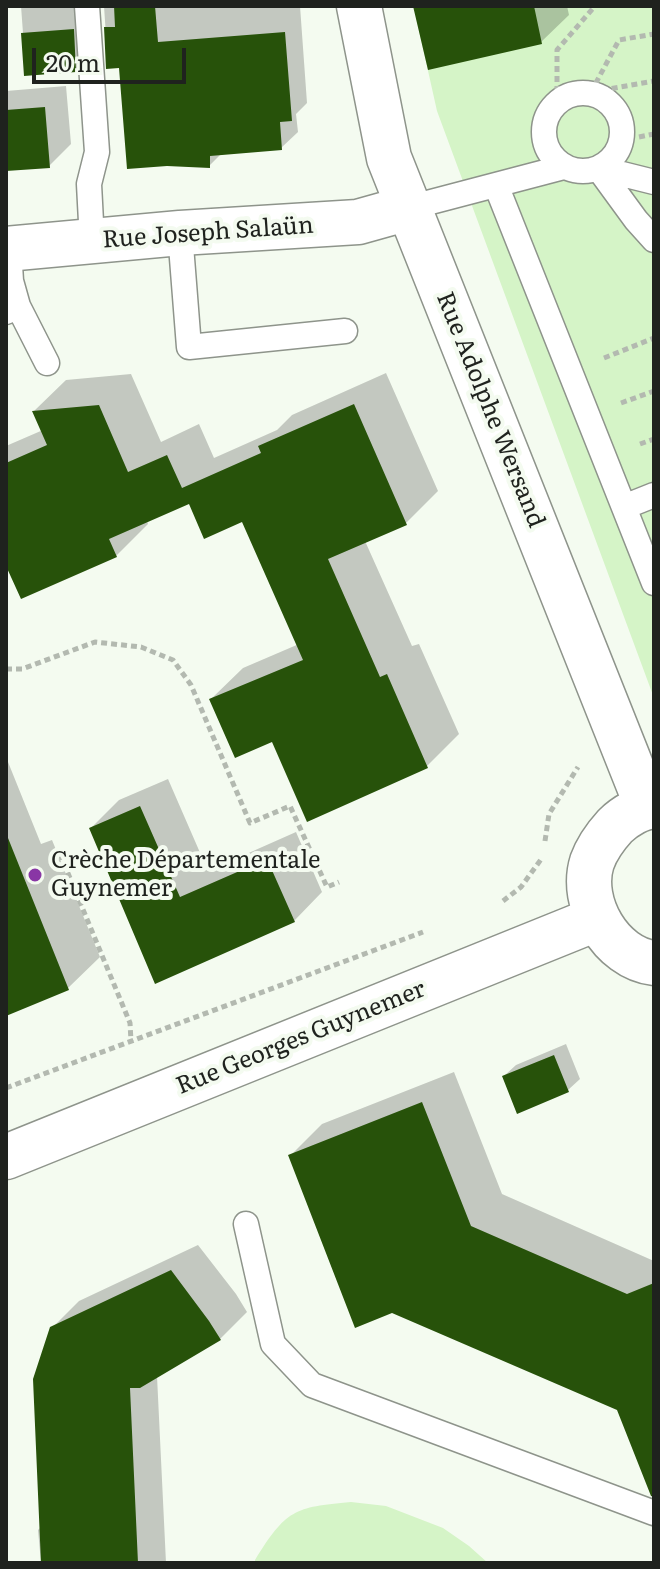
<!DOCTYPE html>
<html>
<head>
<meta charset="utf-8">
<style>
	body { margin:0 }
	#map { position:relative; width:660px; height:1569px; overflow:hidden; background:#f4fbf0; font-family:Literata,serif }
	canvas { display:block }
	.frame { position:absolute; inset:0; border:8px solid #1f221e; pointer-events:none }
	.scale { position:absolute; left:32px; top:48px; width:154px; height:36px; box-sizing:border-box; border:4px solid #1f221e; border-top:0; padding-left:10px; font-size:24px; line-height:28px; white-space:nowrap; color:#1f221e; -webkit-text-stroke:6px #f4fbf0; paint-order:stroke }
</style>
</head>
<body>
<div id="map">
<canvas width="660" height="1569"></canvas>
<div class="frame"></div>
<div class="scale">20 m</div>
</div>
<script>
const ctx = document.querySelector('canvas').getContext('2d');
ctx.lineJoin = 'round';
function fillPath(path, color) { ctx.fillStyle = color; ctx.fill(path, 'evenodd'); }
function strokePath(path, color, width, dash) { ctx.strokeStyle = color; ctx.lineWidth = width; ctx.lineCap = dash ? 'butt' : 'round'; ctx.setLineDash(dash || []); ctx.stroke(path); }
function label(font, color, halo, rows, align = 'center') {
  ctx.font = font + ' Literata,serif'; ctx.lineWidth = 8; ctx.setLineDash([]); ctx.textBaseline = 'middle'; ctx.strokeStyle = halo; ctx.fillStyle = color; for (const [text, x, y, turn = 0] of rows) {
    ctx.save(); ctx.translate(x, y); ctx.rotate((+turn || 0) * Math.PI / 180); ctx.textAlign = isNaN(turn) ? turn : align; if (halo) ctx.strokeText(text, 0, 0); ctx.fillText(text, 0, 0); ctx.restore();
  }
}
fillPath(new Path2D(`
	M460 6H654V698L437 111 416 17Z
	M351 1502 386 1506 443 1528 469 1546 488 1563H255V1560C286 1510 294 1507 351 1502Z`), '#d5f4c7');
fillPath(new Path2D(`
	M21 6H89L92 53 76 70 26 74Z
	M104 6H300L307 103 296 114 298 132 281 148 222 153 210 165 121 66 108 67Z
	M415 6H567L569 15 541 42Z
	M66 86 71 144 49 166 6 169V91Z
	M386 373 438 491 406 523 365 541 412 646 419 644 459 734 427 766 273 739 211 699 243 668 299 644 244 520 190 502 147 521 148 524 116 556 6 561V446L43 430 34 411 66 380 131 374 161 442 199 424 214 458 277 430 292 415Z
	M6 757 41 844 52 840 100 957 68 988 6 1013Z
	M168 779 208 871 296 832 322 892 294 921 156 981 91 828 119 800Z
	M566 1044 580 1079 568 1090 504 1076 516 1065Z
	M454 1072 502 1194 654 1261V1436L290 1156 322 1124Z
	M198 1245 236 1294 247 1312 220 1339 157 1376 166 1563H41L38 1530 42 1526 51 1329 79 1301Z`), '#0003');
fillPath(new Path2D(`
	M114 6H155L158 42 285 32 292 121 280 122 282 150 210 156V168L167 166 127 169 119 68 106 69 104 27H115Z
	M413 6H534L542 44 428 70Z
	M74 29 76 72 24 76 21 33Z
	M45 107 50 168 6 171V110Z
	M354 404 407 525 328 559 380 677 387 674 428 768 307 822 272 742 235 758 209 699 303 660 242 522 204 539 189 504 109 539 117 557 21 599 6 566V463L47 445 32 411 99 405 128 472 167 455 182 488 261 453 258 446Z
	M140 806 180 897 267 859 295 922 155 984 89 828Z
	M6 838H8L69 990 6 1016Z
	M554 1055 569 1092 517 1114 502 1076Z
	M422 1102 471 1226 627 1294 654 1283V1497L651 1496 617 1410 392 1313 355 1328 288 1155Z
	M171 1270 209 1321 221 1340 140 1388H130L138 1563H41L33 1379 50 1327Z`), '#27520a');
const service = new Path2D(`
	M87 6 97 152 89 184 92 241
	M544 132a39 39 0 1 1 78 0a39 39 0 1 1-78 0Z
	M598 168 636 220 654 240
	M598 168 654 182
	M496 185 654 583
	M408 208 564 167
	M180 233 189 347 345 331
	M18 306 47 363
	M6 312 18 306 11 281 9 249
	M624 507 654 495
	M246 1224 273 1344 312 1385 654 1513`);
const minor = new Path2D(`
	M359 6 389 158 647 806
	M6 249 180 233 358 222 408 208
	M654 806C641 807 625 816 615 826 605 837 597 848 592 862 579 903 611 958 654 963
	M6 1157 596 919`);
strokePath(service, '#8e948b', 27);
strokePath(minor, '#8e948b', 47);
strokePath(new Path2D(`
	M591 92 619 40 654 34
	M592 92 654 81
	M557 102V50L595 6
	M639 137 654 134
	M604 358 654 338
	M621 403 654 391
	M640 444 654 439
	M6 669H22L95 642 141 647 173 660 191 685 250 823 290 806 327 887 339 882
	M545 841 549 814 578 767
	M60 854 130 1023 131 1041
	M503 901 521 887 542 858
	M6 1088 423 932`), '#b3b9b0', 5, [6, 4]);
strokePath(service, '#fff', 24);
strokePath(minor, '#fff', 44);
for (const [x, y, r, color] of [
	[35,875,8,"#8936a5"]
]) { const dot = new Path2D(); dot.arc(x, y, r, 0, 2 * Math.PI); ctx.fillStyle = color; ctx.fill(dot); strokePath(dot, '#f4fbf0', 3); }
label('24px', '#1f221e', '#f4fbf0', [
	["Rue Joseph Salaün",208,233,-4],
	["Rue Adolphe Wersand",490,410,68],
	["Rue Georges Guynemer",301,1038,-22]
]);
label('24px', '#1f221e', '#f4fbf0', [
	["Crèche Départementale",51,861],
	["Guynemer",51,889]
], 'left');
</script>
</body>
</html>
